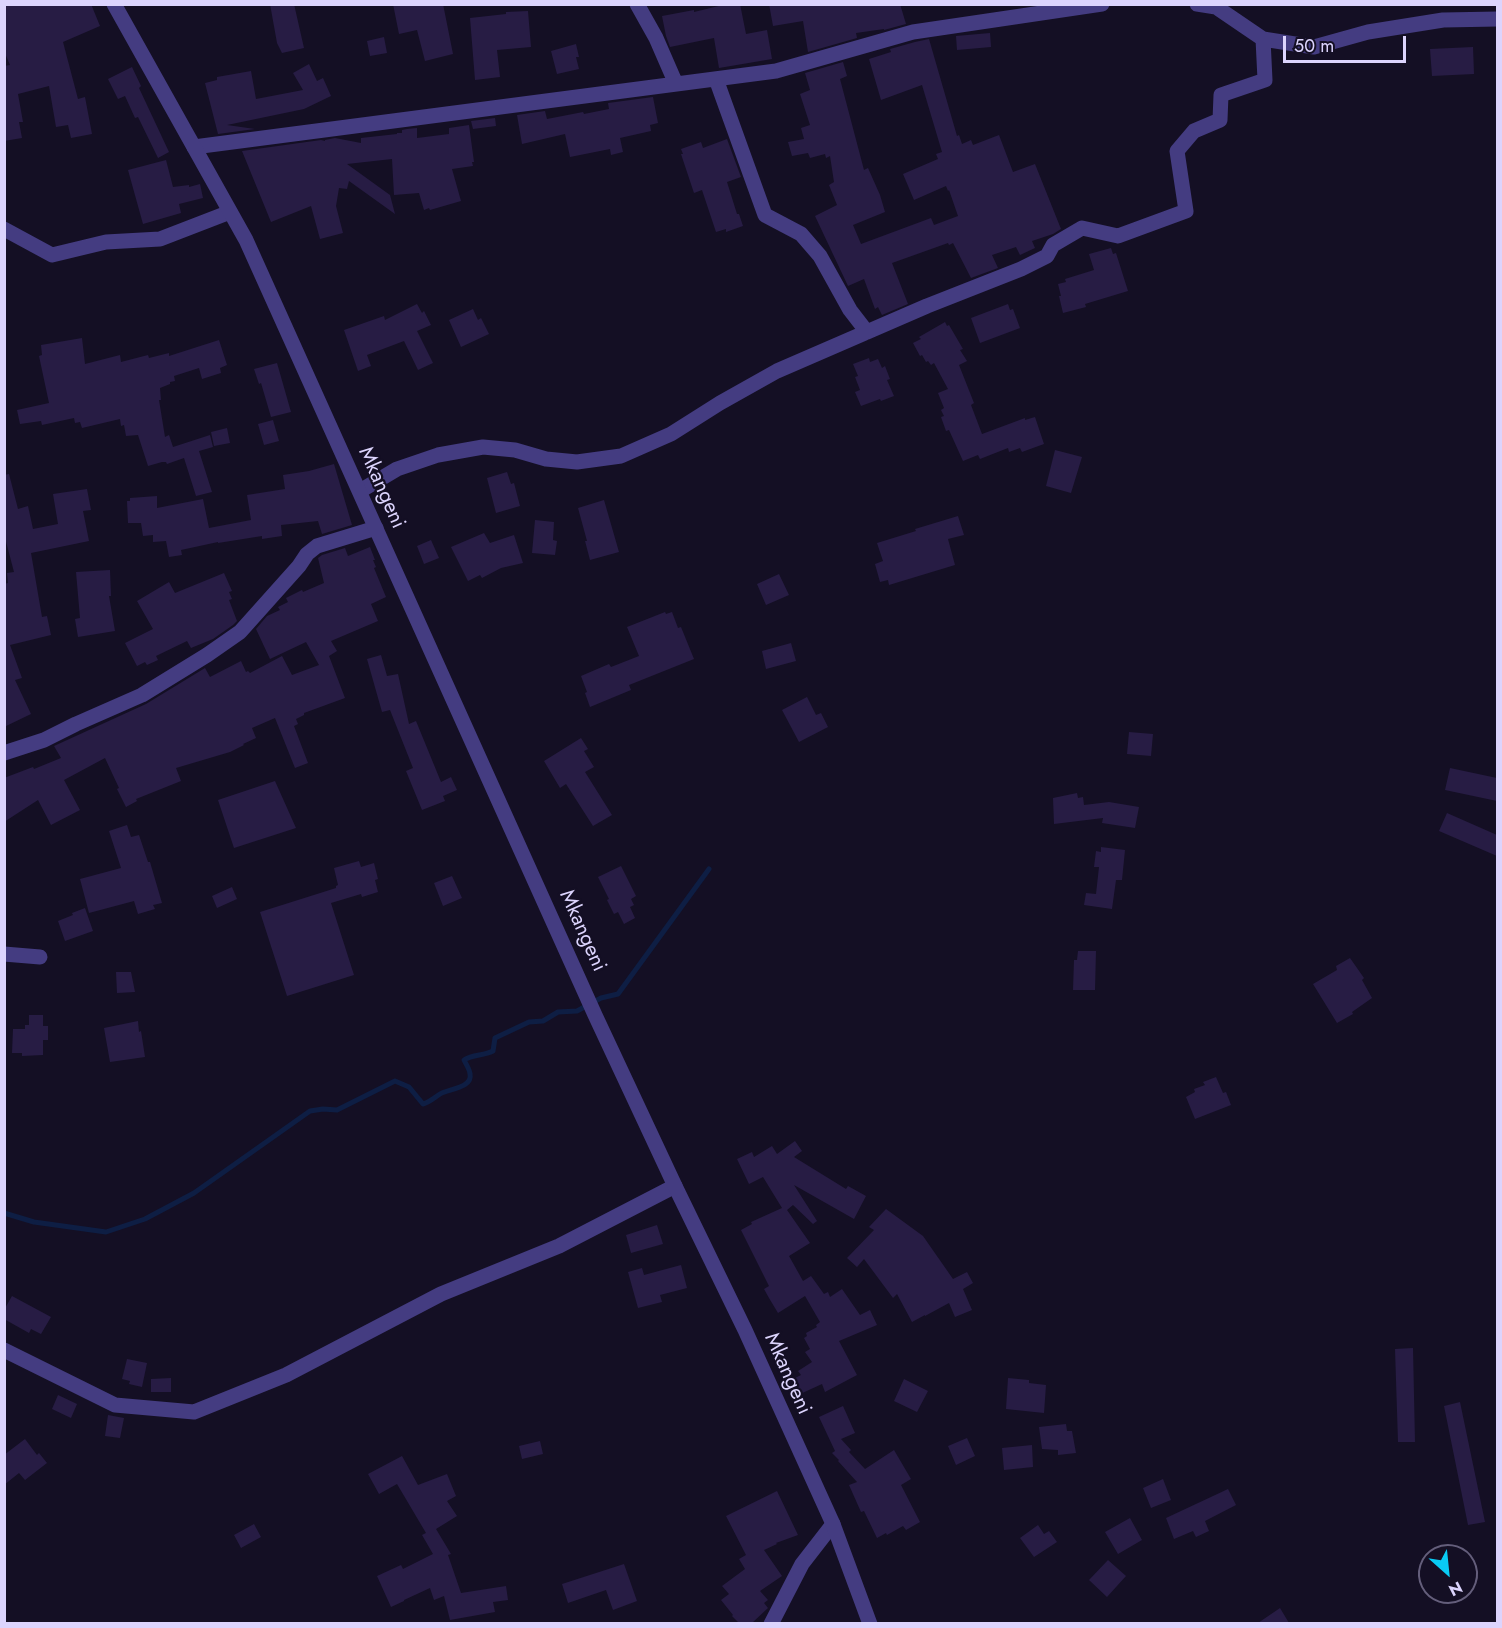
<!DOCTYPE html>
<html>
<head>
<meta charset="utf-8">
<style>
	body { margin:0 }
	#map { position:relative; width:1502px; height:1628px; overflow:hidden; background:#140f24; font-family:Jost,sans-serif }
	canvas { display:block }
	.frame { position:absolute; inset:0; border:6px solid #dcd4fd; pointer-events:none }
	.north { position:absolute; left:1418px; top:1544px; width:60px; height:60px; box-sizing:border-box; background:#140f24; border:2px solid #645e7b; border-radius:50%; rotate:153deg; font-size:16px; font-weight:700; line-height:24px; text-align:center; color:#dcd4fd }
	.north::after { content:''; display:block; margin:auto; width:21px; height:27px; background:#09cbf4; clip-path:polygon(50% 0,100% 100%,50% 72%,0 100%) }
	.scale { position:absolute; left:1283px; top:36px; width:123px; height:27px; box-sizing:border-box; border:3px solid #dcd4fd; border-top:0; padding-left:8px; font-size:18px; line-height:21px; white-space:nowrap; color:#dcd4fd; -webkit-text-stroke:4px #140f24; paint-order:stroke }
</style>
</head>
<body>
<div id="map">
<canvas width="1502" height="1628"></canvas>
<div class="frame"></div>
<div class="north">N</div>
<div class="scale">50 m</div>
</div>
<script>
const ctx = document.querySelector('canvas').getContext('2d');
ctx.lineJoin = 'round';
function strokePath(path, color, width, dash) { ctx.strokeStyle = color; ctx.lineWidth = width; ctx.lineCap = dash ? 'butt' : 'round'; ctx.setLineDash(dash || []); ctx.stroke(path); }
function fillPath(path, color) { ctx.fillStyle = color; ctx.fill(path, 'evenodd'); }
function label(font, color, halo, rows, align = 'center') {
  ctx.font = font + ' Jost,sans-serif'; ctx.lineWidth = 4.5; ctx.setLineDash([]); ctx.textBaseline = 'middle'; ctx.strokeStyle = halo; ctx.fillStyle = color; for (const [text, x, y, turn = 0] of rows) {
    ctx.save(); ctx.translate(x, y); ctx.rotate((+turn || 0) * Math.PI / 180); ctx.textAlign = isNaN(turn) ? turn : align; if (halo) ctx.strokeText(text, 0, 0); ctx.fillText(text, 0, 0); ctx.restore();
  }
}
strokePath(new Path2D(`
	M4 1213 34 1222 106 1232 145 1219 194 1193 310 1111 323 1109 337 1110 395 1081 409 1087 423 1104C430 1102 434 1098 440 1094 448 1089 473 1088 470 1074 470 1070 466 1064 464 1060 473 1054 483 1056 493 1051L495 1038 529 1022 543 1021 558 1012 577 1011 601 998 618 994 709 869`), '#0e1e44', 5);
fillPath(new Path2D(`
	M4 4H91L100 26 63 42 78 99 85 97 92 134 71 138 68 125 56 127 49 86 18 94 23 122H19L22 138 4 141V66L10 65 4 51Z
	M270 4H294L304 48 282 53 277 43Z
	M393 4H443L453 54 425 61 417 30 399 34Z
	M727 4H740L746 34 767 30 772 59 719 68 714 38 670 47 666 36 662 16 694 10V12Z
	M769 4H900L906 24 884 30V29L856 33 857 38 808 52 803 21 773 26Z
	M528 11 531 47 497 50 500 77 475 80 470 18 506 14V12Z
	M990 33 991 47 957 50 956 36Z
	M384 37 387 53 370 56 367 41Z
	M929 39 957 136 959 135 962 144 971 140 973 145 999 135 1013 172 1035 164 1061 229 1053 234 1032 241 1035 248 1020 255 1016 247 992 255 998 268 971 278 953 243 949 245 948 243 892 263 908 304 882 315 878 307 875 309 864 279 848 286 815 216 837 205 829 185 834 182 830 156 826 158 825 154 810 158 808 153 792 156 788 142 804 139 801 128 810 125 800 94 810 90 805 73 843 62 847 76 840 79 864 170 868 168 880 195 885 212 853 225 861 244 931 218 934 225 958 216 949 190 948 191 946 186 914 200 903 174 938 159 936 154 942 152 922 85 881 100 869 59 891 52 890 49 915 42Z
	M576 44 579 57H576L579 69 557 74 551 51Z
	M1473 47 1474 74 1432 76 1430 49Z
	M309 64 317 81 323 78 331 96 304 109 227 125 255 129 218 134 205 83 217 80V77L251 71 256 99 303 90 293 73Z
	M132 67 141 86 139 88 169 152 158 158 138 117 135 118 125 96 118 99 108 79Z
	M653 97 658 123 650 125 651 131 620 138 623 152 611 155 610 149 570 157 565 134 522 144 517 115 545 111 547 119 583 112 584 114 609 109 608 103Z
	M495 118 496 126 473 129 471 121Z
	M469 125 474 162H472L473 166 452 169 461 201 430 210 429 208 424 210 419 193 394 195 392 159 347 164 390 195 395 214 349 181 347 189 339 188 336 206 343 233 320 239 311 206 271 222 242 151 321 140 325 141V140L335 138 361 143V138L397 134V133H402V130L407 129 417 128V138L449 134V128Z
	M727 139 741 177 727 182 737 214H739L743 226 726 232V229L716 232 702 190 694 193 681 154H683L681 149 701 142 703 148Z
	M166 160 173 187 189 185V187L200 184 203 198 179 204 181 213 143 224 128 170Z
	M1111 248 1113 254 1116 253 1128 291 1085 304 1086 307 1063 313 1059 296H1061L1058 284 1066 282 1065 279 1094 270 1089 254Z
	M417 304 422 313 424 311 431 325 417 331 433 363 418 370 404 341 367 355 371 366 358 371 344 330 384 316 385 320Z
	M1008 304 1010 310 1013 309 1020 328 980 343 971 318Z
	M473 309 478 320 481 318 489 334 461 347 449 320Z
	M945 322 947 326 949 325 963 349 960 350 967 361 959 365 974 403 971 405 982 434 1025 418V420L1035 417 1044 444 1022 452 1020 448 1009 452 1008 448 980 459 978 455 963 461 949 430 946 431 941 417 944 416 941 410 944 408 938 393 948 389 934 363 931 365 928 361 926 362 922 355 920 356 913 343 921 339 919 337Z
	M82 338 85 364 120 355 121 362 148 355 149 358 169 353V356L219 340 227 365 220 368 221 373 202 379 199 368 174 376 175 381 170 382V384L160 388 161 400H159L165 437 169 435 173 447 210 435 213 447 199 451 212 492 196 496 184 458 167 464 166 462H162L148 466 138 435 126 436 124 425 121 426 120 419 82 428 80 422 75 423 74 418 42 425 41 421 20 424 17 410 49 403 39 356 42 355 41 345Z
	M869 358 870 362 878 359 882 368 885 366 890 379 887 380 894 396 881 401 880 399 861 406 855 392 860 390 855 377 858 376 853 364Z
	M277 363 291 412 271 417 261 383 259 384 254 369Z
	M273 420 279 441 264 445 258 424Z
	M227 428 230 443 214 446 211 432Z
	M1055 450 1082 457 1071 493 1046 486Z
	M334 464 352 525 322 534 318 521 281 525 282 536 262 539V536L218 543V542L181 550 182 555 169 557 166 541 153 542V535L143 536 141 523H128L127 501H130V498L157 496V508L203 499 209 528 251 520 247 495 285 489 283 475 309 471Z
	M507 472 511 484 514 483 520 506 496 513 487 478Z
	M9 474 18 509 28 506 33 529 58 524 53 494 87 489 91 510 83 511 89 541 31 553 42 617 47 616 51 635 10 645 22 678 15 680 31 714 4 727V584L8 583 7 573 14 572 4 534V475Z
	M604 500 619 552 590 560 585 541H587L578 508Z
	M958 516 964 535 948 539 955 565 889 585 888 580 880 582 875 564 883 561 877 543 916 531 915 529Z
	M535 520 554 522 553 540 557 541 555 555 532 553Z
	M484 533 490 543 514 535 523 563 501 568 482 578 480 575 468 581 451 547Z
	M431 540 439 558 424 564 417 546Z
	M370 547 375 560H373L376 567 374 568 386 597 371 604 378 621 331 641 337 651 329 656 345 698 304 713V715L296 719 298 724 294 726 308 763 295 768 275 718 252 728 256 738 243 744 244 745 230 752 176 768 181 781 136 799 137 801 126 807 117 789 119 788 105 758 64 780 80 810 51 825 38 800 4 822V778L33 767 34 769 61 758 54 746 146 704 205 668 210 677 241 661 246 672 248 671 250 673 282 656 292 675 319 665 306 642 270 659 256 629 267 616 280 610 278 607 288 602 286 598 302 590 303 592 324 583 318 558 322 555 345 548 348 556Z
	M110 570 111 596H109L115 631 78 637 75 619 80 618 76 572Z
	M224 573 232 591 229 592 232 599 229 600 237 621 233 625 213 639 191 648 187 641 156 656 158 660 147 665 145 662 137 666 125 643 153 629 137 601 169 582 175 593Z
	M779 574 789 595 766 605 757 584Z
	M665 612 666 614 672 612 678 628 681 627 694 659 629 685 631 690 590 707 585 693 587 692 581 676 609 664 611 667 639 656 627 627Z
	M791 643 796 661 766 669 762 651Z
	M381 655 387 676 398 674 409 724 416 721 441 782 451 777 457 790 443 796 445 801 422 810 406 771 413 768 390 710 382 712 367 659Z
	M807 697 816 715 821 713 828 727 799 742 782 710Z
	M1129 732 1153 734 1151 756 1127 754Z
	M581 738 588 749 584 751 594 767 585 772 612 815 593 826 566 784 560 788 544 761Z
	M1450 768 1497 778V801L1445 790Z
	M275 781 296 828 234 848 218 800Z
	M1077 793 1078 798 1083 797 1084 805 1109 802 1139 807 1135 828 1102 823 1103 818 1054 824 1053 798Z
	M1447 813 1497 835V856L1439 831Z
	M127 825 131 837 139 835 148 862H150L162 903 153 905 155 909 138 914 134 901 89 913 80 879 121 868 109 831Z
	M1101 847 1125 850 1122 880H1116L1112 909 1084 905 1086 893 1096 894 1099 867H1094L1096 851 1101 852Z
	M359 861 361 867 374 863 378 879 375 880 378 892 362 897 361 894 331 903 354 975 287 996 260 912 336 888V886L338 885 334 868Z
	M621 866 636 896 631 899 634 905 630 907 635 918 624 924 618 912 614 914 607 900 609 899 598 877Z
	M452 876 462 898 443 906 434 883Z
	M232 887 237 899 217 908 212 896Z
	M85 908 93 931 65 941 58 921 73 915 72 913Z
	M1078 951H1096L1095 990H1073L1074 960H1077Z
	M1350 958 1364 978 1362 980 1372 998 1352 1012 1353 1014 1337 1023 1313 984 1337 970 1336 966Z
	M116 972H131L135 992 117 993Z
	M29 1015H43V1026H48V1040H43V1055L22 1056V1053H12L13 1029H25V1025H29Z
	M138 1021 139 1032 141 1031 145 1057 110 1062 104 1028Z
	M1216 1077 1223 1093 1226 1092 1231 1105 1195 1119 1186 1097 1195 1092 1194 1089 1205 1085 1203 1082Z
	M795 1141 802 1151 794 1157 846 1189 848 1186 866 1196 854 1219 794 1185 817 1221 813 1224 793 1205 787 1210 810 1243 789 1256 803 1281 811 1276 824 1294 828 1292 830 1297 842 1289 860 1315 870 1310 877 1325 839 1341 857 1375 825 1392 822 1384 798 1395 791 1380 801 1375 798 1371 812 1362 805 1352 810 1349 804 1338 807 1336 806 1333 817 1327 816 1325 820 1322 805 1296 778 1313 769 1298 764 1289 769 1286 741 1230 752 1224 751 1222 782 1208 763 1177 749 1184 737 1159 752 1152 754 1157 772 1146 777 1154Z
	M886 1209 923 1236 953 1279 967 1272 973 1283 963 1289 972 1310 955 1317 949 1303 925 1316V1315L912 1322 897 1294 893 1298 864 1259 857 1267 847 1258 874 1230 869 1227Z
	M657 1225 663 1244 631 1253 626 1235Z
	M681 1265 687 1288 660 1295 662 1302 638 1308 628 1272 642 1268 644 1275Z
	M12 1296 51 1317 41 1334 31 1329 29 1333 4 1319V1310Z
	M1413 1348 1415 1442H1398L1395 1349Z
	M127 1359 147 1363 142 1387 129 1384 130 1381 122 1379Z
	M171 1378V1392H151V1379Z
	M1008 1378 1029 1380V1383L1046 1385 1044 1413 1006 1409Z
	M904 1379 928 1391 917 1412 894 1401Z
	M58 1395 77 1404 71 1418 52 1409Z
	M1460 1402 1485 1522 1468 1525 1444 1406Z
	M843 1406 855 1433 841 1439 851 1450 849 1452 865 1469 894 1450 911 1479 901 1485 920 1522 906 1530 903 1526 887 1535 886 1533 877 1538 864 1511 861 1512 849 1485 857 1482 838 1461 839 1460 832 1453 835 1451 819 1417Z
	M108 1415 124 1418 120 1438 105 1436Z
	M1066 1424 1067 1431H1072L1076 1453 1058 1455V1450L1042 1449 1039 1427Z
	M967 1438 975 1456 956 1465 948 1446Z
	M25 1439 37 1455 39 1453 47 1463 25 1480 19 1473 4 1485V1455Z
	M540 1441 543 1454 522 1459 519 1446Z
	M1032 1445 1033 1467 1004 1470 1002 1448Z
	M402 1456 418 1485 447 1474 456 1496 447 1501 457 1516 436 1529 451 1554 448 1555 461 1593 506 1586 508 1600 493 1602 495 1612 450 1620 444 1596 434 1600 430 1588 404 1600V1601L391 1607 377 1576 401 1565 403 1569 433 1554 422 1535 426 1533 397 1484 379 1494 368 1474Z
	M1163 1479 1171 1500 1151 1508 1143 1488Z
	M1228 1489 1236 1505 1205 1521 1209 1531 1196 1537 1193 1531 1174 1539 1166 1518Z
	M777 1491 798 1535 776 1543 777 1544 764 1550 782 1576 760 1591 768 1600 764 1603 768 1608 752 1623H739L732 1616 733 1615 721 1600 729 1594 722 1586 745 1569 739 1559 746 1555 726 1516Z
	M1130 1518 1142 1540 1118 1554 1105 1532Z
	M254 1524 261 1537 241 1548 234 1535Z
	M1038 1525 1044 1534 1049 1531 1057 1542 1034 1557 1020 1538Z
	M1108 1560 1126 1576 1107 1597 1089 1580Z
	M624 1564 637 1601 613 1610 606 1590 568 1603 562 1584Z
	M1280 1608 1289 1623H1258Z`), '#271c44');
strokePath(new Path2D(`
	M637 4 656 38 676 84
	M1197 4 1216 7 1263 39 1314 47 1368 32 1443 20 1498 19
	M716 79 765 215 801 234 820 256 850 310 867 332
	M194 147 776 71 913 32 1102 4
	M4 229 52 255 106 242 160 239 230 212
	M360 491 397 469 438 455 483 447 515 450 546 459 577 462 621 456 671 434 720 403 777 371 927 306 1021 269 1047 256 1053 245 1082 228 1118 236 1186 211 1177 151 1194 131 1220 120 1221 95 1265 80 1263 39
	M4 753 44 740 76 724 142 695 207 655 240 632 299 566 307 554 317 546 376 528
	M4 954 40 957
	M4 1350 115 1405 194 1412 286 1375 441 1294 559 1246 675 1186
	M771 1624 802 1564 833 1524`), '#443c81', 15);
strokePath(new Path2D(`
	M114 4 246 240 595 1015 675 1186 745 1330 833 1524 870 1624`), '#443c81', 15);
label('21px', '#dcd4fd', '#140f24', [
	["Mkangeni",381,488,66],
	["Mkangeni",582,931,66],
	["Mkangeni",787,1374,66]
]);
</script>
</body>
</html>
